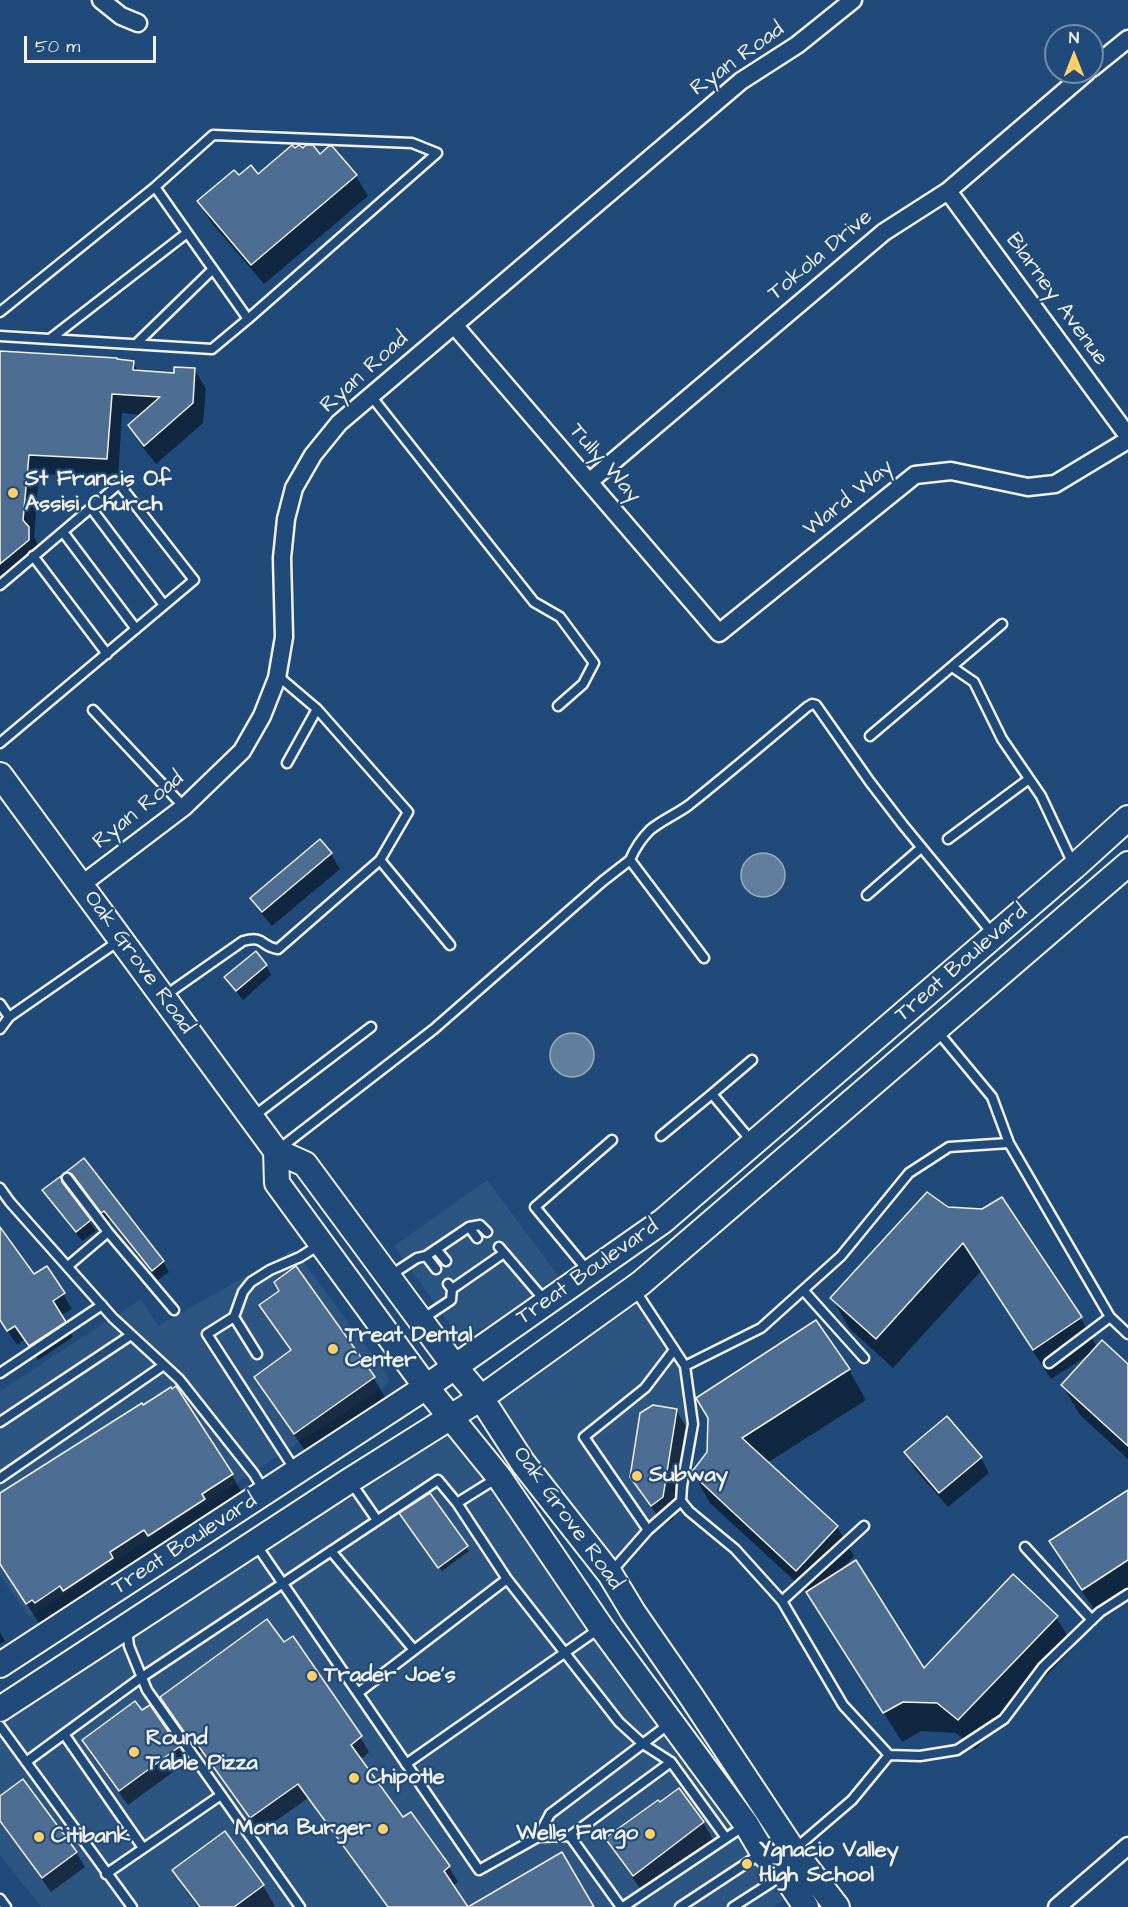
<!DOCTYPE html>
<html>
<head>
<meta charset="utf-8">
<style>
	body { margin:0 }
	#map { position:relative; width:1128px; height:1907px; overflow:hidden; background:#1f4a7a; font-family:"Architects Daughter",sans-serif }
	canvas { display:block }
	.north { position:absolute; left:1044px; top:24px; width:60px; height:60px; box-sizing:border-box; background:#1f4a7a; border:2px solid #748da6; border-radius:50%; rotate:0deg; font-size:16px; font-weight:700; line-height:24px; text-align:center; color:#f4f1e8 }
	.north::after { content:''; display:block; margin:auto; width:21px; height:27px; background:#ffd166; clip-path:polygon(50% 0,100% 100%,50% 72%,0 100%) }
	.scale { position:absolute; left:24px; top:36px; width:132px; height:27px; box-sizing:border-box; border:3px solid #f4f1e8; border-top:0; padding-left:8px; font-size:18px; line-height:21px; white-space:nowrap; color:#f4f1e8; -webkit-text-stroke:4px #1f4a7a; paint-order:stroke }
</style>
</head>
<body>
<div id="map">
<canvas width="1128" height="1907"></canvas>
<div class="north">N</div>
<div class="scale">50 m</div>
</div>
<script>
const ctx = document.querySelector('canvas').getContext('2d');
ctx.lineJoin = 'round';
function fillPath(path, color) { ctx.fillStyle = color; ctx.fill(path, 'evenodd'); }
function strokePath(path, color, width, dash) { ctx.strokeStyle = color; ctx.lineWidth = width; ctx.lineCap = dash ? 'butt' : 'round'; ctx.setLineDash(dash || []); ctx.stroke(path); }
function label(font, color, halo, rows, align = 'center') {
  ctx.font = font + ' "Architects Daughter",sans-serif'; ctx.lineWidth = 4.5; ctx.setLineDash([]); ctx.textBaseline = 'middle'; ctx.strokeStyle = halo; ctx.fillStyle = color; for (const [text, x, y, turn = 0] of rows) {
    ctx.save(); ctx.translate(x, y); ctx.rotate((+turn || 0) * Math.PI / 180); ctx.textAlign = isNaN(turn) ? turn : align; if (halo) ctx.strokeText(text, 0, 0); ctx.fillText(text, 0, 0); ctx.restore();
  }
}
fillPath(new Path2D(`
	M487 1180 567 1287 546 1302 461 1336 457 1334 394 1246Z
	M294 1249 386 1373 389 1380 386 1386 29 1617 0 1575V1391L141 1299 158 1326Z
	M634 1288 685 1366 693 1424 681 1501 610 1574 481 1398Z
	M451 1416 795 1893 773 1907H41L0 1855V1709Z`), '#2d5581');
const water = new Path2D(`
	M741 875a22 22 0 1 1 44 0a22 22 0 1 1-44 0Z
	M550 1055a22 22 0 1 1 44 0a22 22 0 1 1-44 0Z`);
fillPath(water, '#627e9d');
strokePath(water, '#9cacbb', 1.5);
fillPath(new Path2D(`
	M332 148 356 176 368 196 264 284 211 222 199 202 238 178 258 176 295 150H303L320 156Z
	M0 352 133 362 139 372 175 374 195 370 206 389 203 423 156 464 141 445 130 426 143 415 122 413 118 478 39 474 34 537 40 548 39 559 0 593Z
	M331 854 340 869 272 926 261 913 252 898Z
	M266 965 271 975 243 1000 226 978Z
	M83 1160 163 1262 169 1272 158 1280 110 1220 108 1221 79 1184 74 1181 68 1172Z
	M61 1178 66 1190 96 1231 82 1241 44 1190Z
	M928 1194 1080 1317 1097 1347 1128 1366V1459L1080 1415 1062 1385 1093 1352 1051 1379 981 1271 893 1368 849 1328 832 1298Z
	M0 1230 34 1276 63 1294 72 1309 60 1316 73 1337 38 1360 25 1339 17 1345 0 1320Z
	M261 1306 373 1377 385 1397 307 1453 267 1397 256 1377 291 1352Z
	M816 1322 849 1370 866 1400 767 1463 837 1527 854 1556 842 1569 923 1671 1056 1617 1074 1647 975 1749 956 1733 921 1731 902 1742 811 1596 710 1503 693 1473Z
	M676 1410 688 1430 674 1518 664 1525 644 1497 632 1477Z
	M906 1453 981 1458 989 1473 948 1507 914 1468Z
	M232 1475 243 1495 47 1622 45 1619 39 1623 0 1563V1499Z
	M1128 1492V1601L1101 1619 1068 1571 1051 1542Z
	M429 1495 469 1551 442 1571 404 1518Z
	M0 1632 5 1641 0 1644Z
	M162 1698 360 1737 369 1752 360 1760 403 1819 449 1867 458 1882 453 1886 467 1907H387L308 1798 260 1832 202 1751 199 1753Z
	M142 1712 178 1747 187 1762 128 1805 92 1756 84 1741Z
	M0 1798 76 1852 85 1867 51 1892 0 1822Z
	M703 1822 715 1843 645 1895 619 1859 607 1839Z
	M225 1834 263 1886 275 1906 273 1907H198L186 1891 174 1870Z`), '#0007');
const building = new Path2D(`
	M292 145 295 148 299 145 303 148 306 145H313L320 154 329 146H332L357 175 251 265 197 201 234 170 239 175 251 165 258 174Z
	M0 351 117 358V359L134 361 133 370 174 373V367L195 368 193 403 144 446 128 425 160 397 112 394 107 459 29 455 23 520 29 527V540L0 564Z
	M320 839 332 853 262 912 250 898Z
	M256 951 267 965 236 991 224 977Z
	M84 1158 164 1261 152 1271 104 1211 101 1213 72 1174 66 1172Z
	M61 1176 62 1182 91 1220 76 1232 42 1190Z
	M927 1192 948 1207 982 1209 1002 1197 1082 1317 1033 1350 963 1243 876 1339 830 1298Z
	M0 1227 34 1274 47 1266 65 1293 53 1301 66 1322 29 1346 15 1326 7 1331 0 1320Z
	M296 1266 375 1377 294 1434 254 1377 291 1350 259 1305 279 1291 274 1282Z
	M816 1320 850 1369 742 1438 838 1526 796 1571 691 1473 707 1452 708 1418 696 1398Z
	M1102 1340 1128 1364V1446L1061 1385Z
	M176 1386 233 1474 202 1494 205 1499 148 1536 144 1530 110 1552 113 1558 63 1591 60 1586 35 1603 32 1600 26 1604 0 1564V1493L142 1403 143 1405 171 1387 172 1389Z
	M653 1405 677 1409 663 1497 651 1506 630 1477 640 1413Z
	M947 1416 982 1457 939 1493 904 1452Z
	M1128 1490V1560L1082 1590 1049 1541Z
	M430 1493 468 1546 438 1568 399 1513Z
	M856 1560 924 1668 1013 1574 1058 1616 958 1720 937 1703 903 1702 883 1713 806 1592Z
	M267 1619 284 1642 293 1636 362 1736 351 1745 403 1817 411 1812 450 1866 444 1871 468 1907 562 1852 594 1907H388L298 1784 250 1818 192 1737 189 1739 160 1697Z
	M135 1701 142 1710 150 1705 179 1747 119 1791 82 1740Z
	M23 1779 77 1852 42 1878 0 1821V1796Z
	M679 1788 704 1822 633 1876 605 1838 658 1800 660 1802Z
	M225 1831 264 1885 234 1907H200L172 1870Z`);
fillPath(building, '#4d6e92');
strokePath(building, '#f4f1e8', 1.5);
const service = new Path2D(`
	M155 187 248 319
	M0 312 155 187 213 135 412 143 437 153 248 319 212 349 0 336
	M50 339 187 233
	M136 344 213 269
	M371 396 534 602 560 617 594 663 583 684 558 706
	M91 508 164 605
	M63 532 136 629
	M33 556 107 654
	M0 585 119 484 194 580 0 743
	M952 667 974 682 1002 739 1041 796 1074 866
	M278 676 317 709
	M93 710 184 807
	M870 736 1002 624
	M287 763 317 709 408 812 380 860
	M948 839 1029 779
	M630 860C635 848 641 839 650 830 662 820 677 814 689 805 729 773 768 740 807 707L812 704 816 705 870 782 903 825 992 933
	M867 895 921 848
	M166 995 243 941C266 935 260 947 278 949L380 860 450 945
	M0 1004 9 1017
	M0 1029 9 1017 120 940
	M938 1032 992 1097 1009 1143 1110 1317 1128 1334
	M752 1060 712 1094 753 1143
	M254 1116 371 1027
	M661 1136 712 1094
	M279 1149 434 1029 603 881 630 860 704 958
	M67 1178 108 1232
	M0 1188 10 1202 113 1318 179 1379 254 1474 263 1489
	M469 1227 477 1238
	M499 1247 546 1302
	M436 1249 446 1261
	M426 1256 436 1269
	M68 1266 108 1232 174 1310
	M588 1271 535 1207 612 1140
	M391 1275 417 1258 426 1256 469 1227 480 1225 487 1232
	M452 1289 504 1253
	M635 1290 685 1366 693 1424 682 1486 681 1501 689 1511 735 1549 782 1601 843 1705 889 1755 920 1756 957 1750 1004 1719 1043 1667 1100 1612 1128 1594
	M803 1290 864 1358
	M234 1317 243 1292 251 1282 270 1270 300 1257 319 1245
	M421 1320 451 1300 452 1289 448 1284
	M257 1354 234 1317 207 1334 295 1470
	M1049 1363 1110 1317
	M685 1366 761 1328 841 1256 909 1173 949 1147 1009 1143
	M0 1373 102 1305
	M0 1422 131 1335
	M0 1478 164 1365
	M350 1481 377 1520
	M457 1503 497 1478
	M648 1530 584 1437 645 1388 674 1350
	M255 1543 479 1870 538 1837
	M1025 1547 1092 1620
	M331 1551 414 1650
	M612 1571 648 1530 681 1501
	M782 1601 864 1526
	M127 1630 129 1646 147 1690 300 1907
	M358 1693 507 1579
	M669 1724 550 1814 538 1837 570 1836 671 1762
	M0 1726 132 1907
	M26 1762 64 1734
	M406 1764 600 1628
	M570 1836 621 1907
	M143 1848 64 1734 142 1677 438 1480 457 1503 507 1579 619 1722 643 1744 671 1762 726 1838
	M796 1848 852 1800 889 1755
	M106 1874 221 1795
	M0 1899 6 1907
	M623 1907 744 1826
	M680 1907 762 1853
	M733 1907 783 1875`);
const minor = new Path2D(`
	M101 0 121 16 138 23
	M1092 68 1128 39
	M948 191 1128 436
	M454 325 719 633 915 475 951 471 1028 487 1055 484 1128 440
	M589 482 884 232 948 191 1087 72
	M81 885 184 807 242 751 262 716 277 678 284 637 282 558 286 519 294 488 313 455 339 423 741 81 797 45 853 0
	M1057 1907 1128 1846`);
const secondary = new Path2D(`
	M0 775 276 1151 305 1164 455 1367 481 1398 523 1463 610 1574 633 1612 691 1696 793 1850 837 1907
	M276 1151 277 1183 426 1387 499 1477 601 1627 746 1824 763 1853 784 1874 806 1907
	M0 1665 426 1387 663 1221 1074 867 1128 818
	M0 1709 349 1481 481 1398 641 1283 1128 864`);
strokePath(service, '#f4f1e8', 13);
strokePath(minor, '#f4f1e8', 21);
strokePath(secondary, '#f4f1e8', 28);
strokePath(service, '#1f4a7a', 8);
strokePath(minor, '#1f4a7a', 16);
strokePath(secondary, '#1f4a7a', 24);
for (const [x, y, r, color] of [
	[13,493,6,"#ffd166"],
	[333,1349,6,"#ffd166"],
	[637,1476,6,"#ffd166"],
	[312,1676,6,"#ffd166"],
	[134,1752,6,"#ffd166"],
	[354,1778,6,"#ffd166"],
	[383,1829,6,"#ffd166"],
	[650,1834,6,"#ffd166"],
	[39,1837,6,"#ffd166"],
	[747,1864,6,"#ffd166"]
]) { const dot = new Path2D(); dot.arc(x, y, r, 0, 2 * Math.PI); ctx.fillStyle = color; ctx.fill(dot); strokePath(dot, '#1f4a7a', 2); }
label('22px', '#f4f1e8', '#1f4a7a', [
	["Ryan Road",738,60,-36],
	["Tokola Drive",821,256,-40],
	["Blarney Avenue",1056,300,54],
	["Ryan Road",365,373,-42],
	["Tully Way",604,464,49],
	["Ward Way",849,499,-39],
	["Ryan Road",139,811,-39],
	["Oak Grove Road",138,963,54],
	["Treat Boulevard",962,964,-41],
	["Treat Boulevard",588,1273,-35],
	["Oak Grove Road",567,1519,54],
	["Treat Boulevard",185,1545,-33]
]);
label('bold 22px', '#f4f1e8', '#1f4a7a', [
	["St Francis Of",25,480],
	["Assisi Church",25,505],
	["Treat Dental",345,1336],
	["Center",345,1361],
	["Subway",649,1476],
	["Trader Joe's",324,1676],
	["Round",146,1739],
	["Table Pizza",146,1764],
	["Chipotle",366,1778],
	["Mona Burger",371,1829,"right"],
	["Wells Fargo",638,1834,"right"],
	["Citibank",51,1837],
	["Ygnacio Valley",759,1851],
	["High School",759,1876]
], 'left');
</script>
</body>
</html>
